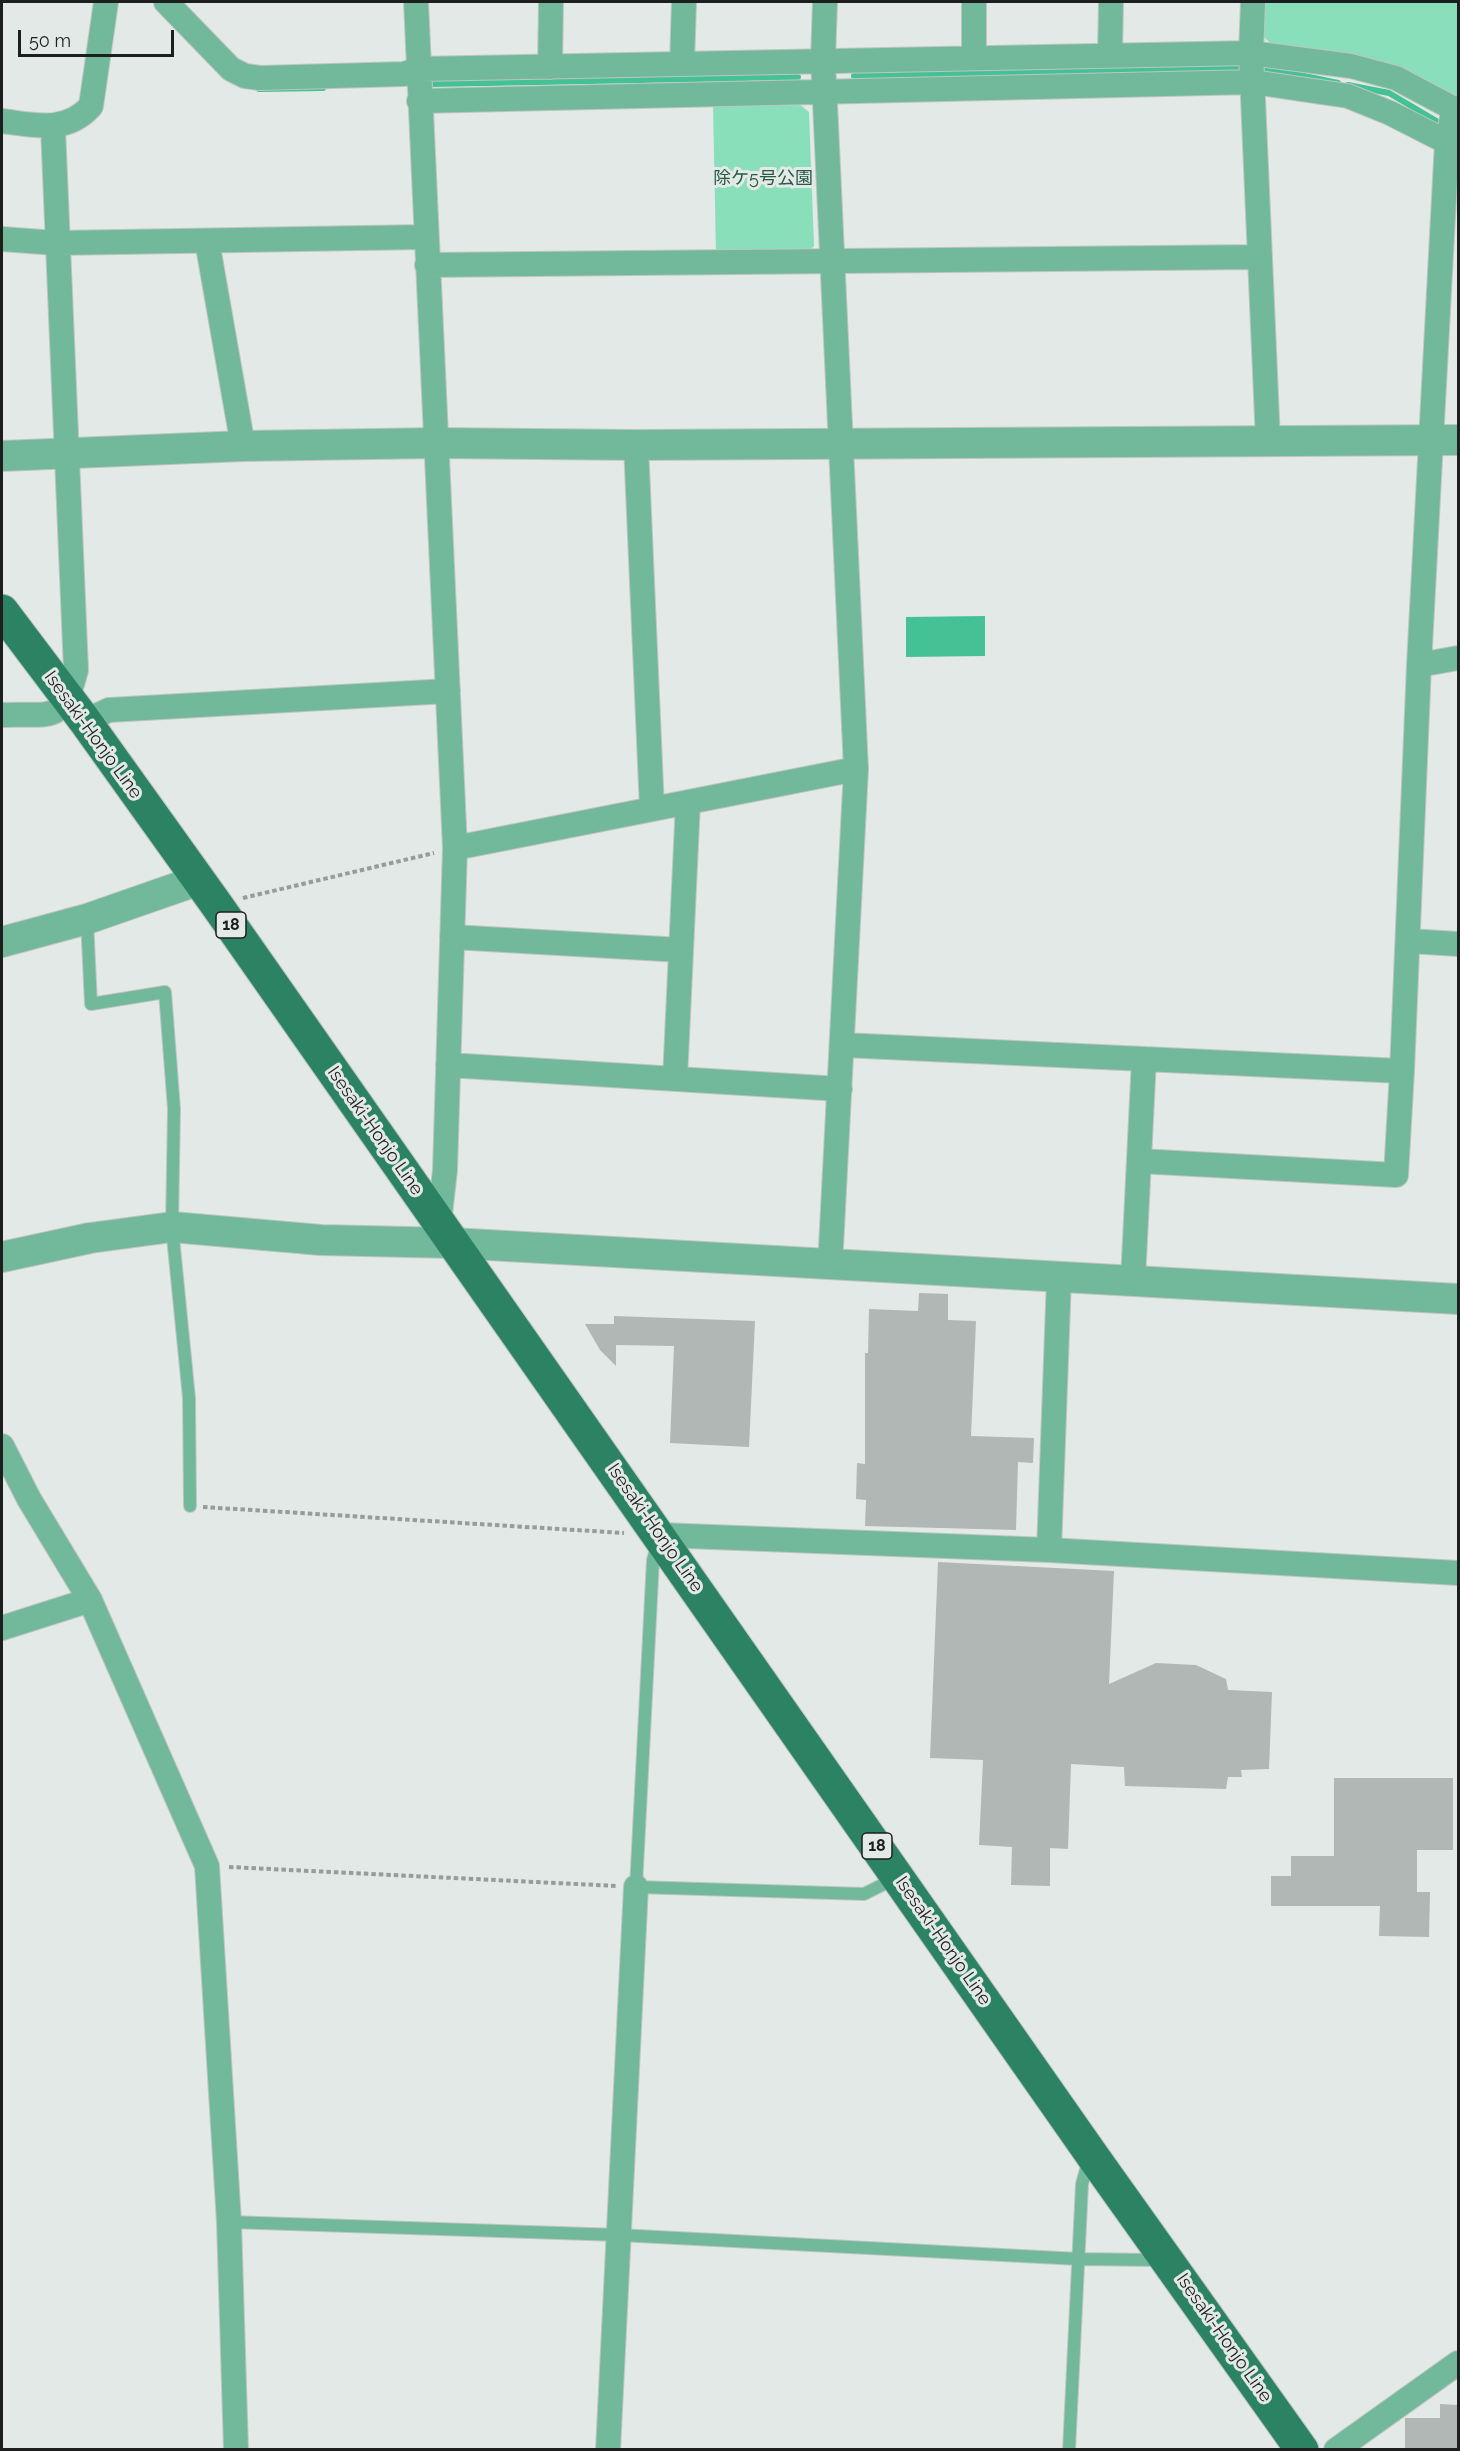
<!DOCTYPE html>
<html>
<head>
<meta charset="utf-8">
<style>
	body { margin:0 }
	#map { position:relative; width:1460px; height:2451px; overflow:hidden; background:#e3e9e6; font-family:Raleway,sans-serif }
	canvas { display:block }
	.frame { position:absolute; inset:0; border:3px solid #1d1f1e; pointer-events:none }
	.scale { position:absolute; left:18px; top:30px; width:156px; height:27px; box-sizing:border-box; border:3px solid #1d1f1e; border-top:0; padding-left:8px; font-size:18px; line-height:21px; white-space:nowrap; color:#1d1f1e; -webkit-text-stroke:4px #e3e9e6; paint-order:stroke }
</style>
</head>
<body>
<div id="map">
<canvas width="1460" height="2451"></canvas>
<div class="frame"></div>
<div class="scale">50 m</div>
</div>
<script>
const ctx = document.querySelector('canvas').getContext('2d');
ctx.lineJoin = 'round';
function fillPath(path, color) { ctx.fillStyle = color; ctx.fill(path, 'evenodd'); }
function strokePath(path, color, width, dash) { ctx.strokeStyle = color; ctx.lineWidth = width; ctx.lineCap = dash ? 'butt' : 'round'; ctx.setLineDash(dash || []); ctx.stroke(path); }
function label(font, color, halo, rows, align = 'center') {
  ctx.font = font + ' Raleway,"Noto Sans JP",sans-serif'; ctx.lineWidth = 6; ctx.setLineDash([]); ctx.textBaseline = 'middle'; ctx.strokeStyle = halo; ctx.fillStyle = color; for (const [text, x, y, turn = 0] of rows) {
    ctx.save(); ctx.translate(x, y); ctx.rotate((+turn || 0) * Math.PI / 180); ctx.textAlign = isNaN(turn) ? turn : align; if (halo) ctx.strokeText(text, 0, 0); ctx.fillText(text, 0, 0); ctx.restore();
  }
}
fillPath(new Path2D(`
	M1263 2H1458V101L1366 61 1270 43 1262 35Z
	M798 103 809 112 814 246 807 254H716L713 105Z`), '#8adfbb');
fillPath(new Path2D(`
	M985 616V656L906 657V617Z`), '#44c295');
strokePath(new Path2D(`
	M1256 70 1285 72 1338 83
	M854 76 1224 68 1246 69
	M433 84 798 77
	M1348 85 1389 93 1445 126
	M259 89 323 88`), '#44c295', 6);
fillPath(new Path2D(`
	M919 1293 948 1294V1320L976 1321 971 1436 1034 1438 1033 1463 1018 1462 1016 1530 865 1526 866 1500 856 1499 857 1463 865 1464V1353H868L869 1309 918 1311Z
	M614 1316 755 1321 749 1447 670 1443 674 1346 616 1345V1366L600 1350 585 1324H614Z
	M938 1562 1114 1571 1109 1684 1156 1663 1196 1665 1226 1679 1228 1690 1272 1692 1269 1769 1241 1770 1242 1777H1228L1226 1789 1125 1786 1124 1767 1071 1764 1068 1849 1050 1848V1886L1011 1885 1012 1847 979 1845 983 1760 930 1758Z
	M1334 1778H1453V1850H1417V1892H1430L1429 1937 1379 1936 1380 1906H1271V1876H1291V1856H1334Z
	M1440 2404 1458 2405V2450H1405V2418H1440Z`), '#b1b7b4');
const service = new Path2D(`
	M87 920 91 1004 165 992 174 1109 172 1227 189 1398 190 1506
	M658 1542 653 1560 636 1887 864 1894 896 1878
	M229 2222 619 2235 1079 2259 1151 2260 1160 2257
	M1069 2450 1082 2184 1086 2170 1093 2160`);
const minor = new Path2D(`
	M166 2 231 69 245 76 260 78 404 74 419 69 1251 53 1351 66 1396 78 1458 111
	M416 2 455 848 445 1170 439 1223
	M825 2 823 60 856 769 830 1266
	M1253 2 1251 53 1268 441
	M1110 55 1111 2
	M974 57V2
	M682 64 684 2
	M550 67 551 2
	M419 101 1253 82 1348 96 1390 113 1447 142
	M2 121C34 125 66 134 91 106L106 2
	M2 239 56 243 425 237
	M207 241 243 446
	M427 265 1258 257
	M636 445 652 809
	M1419 665 1458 658
	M2 715C52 713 62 725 76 670L53 128
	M85 721 109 710 448 691
	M455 848 856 769
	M452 937 681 950
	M1409 941 1458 944
	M843 1045 1402 1071 1419 665 1447 142 1454 108
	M448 1065 840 1089
	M675 1079 688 802
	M1139 1161 1396 1175 1402 1071
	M1133 1280 1144 1059
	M2 1446 29 1499 90 1600 207 1866 229 2222 236 2450
	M661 1535 1049 1550 1458 1573
	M1049 1550 1059 1278
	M2 1628 90 1600
	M608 2450 636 1887
	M1336 2450 1458 2363`);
const tertiary = new Path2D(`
	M2 456 243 446 437 443 636 445 1458 440
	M2 942 87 919 199 880
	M2 1257 90 1238 172 1227 321 1240 452 1243 1458 1299`);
const primary = new Path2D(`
	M2 611 85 721 216 904 1094 2158 1302 2450`);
strokePath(service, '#bfc5c2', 14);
strokePath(minor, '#bfc5c2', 26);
strokePath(tertiary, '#bfc5c2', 32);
strokePath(primary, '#bfc5c2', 35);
strokePath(new Path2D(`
	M243 898 434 853
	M203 1507 624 1533
	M229 1867 617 1886`), '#979c9a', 4, [4.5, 3]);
strokePath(service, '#71b99a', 12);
strokePath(minor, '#71b99a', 24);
strokePath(tertiary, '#71b99a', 30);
strokePath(primary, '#2c8364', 33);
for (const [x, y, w] of [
	[231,925,30],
	[877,1846,30]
]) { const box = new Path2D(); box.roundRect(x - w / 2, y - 13, w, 26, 4.5); ctx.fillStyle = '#e3e9e6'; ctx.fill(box); strokePath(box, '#1d1f1e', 1.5); }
label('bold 16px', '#1d1f1e', null, [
	["18",231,925],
	["18",877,1846]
]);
label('18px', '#275946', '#e3e9e6', [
	["除ケ5号公園",763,179]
]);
label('18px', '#1d1f1e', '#e3e9e6', [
	["Isesaki-Honjo Line",93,735,54],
	["Isesaki-Honjo Line",375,1131,55],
	["Isesaki-Honjo Line",655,1528,55],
	["Isesaki-Honjo Line",943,1941,55],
	["Isesaki-Honjo Line",1224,2338,55]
]);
</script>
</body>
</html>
